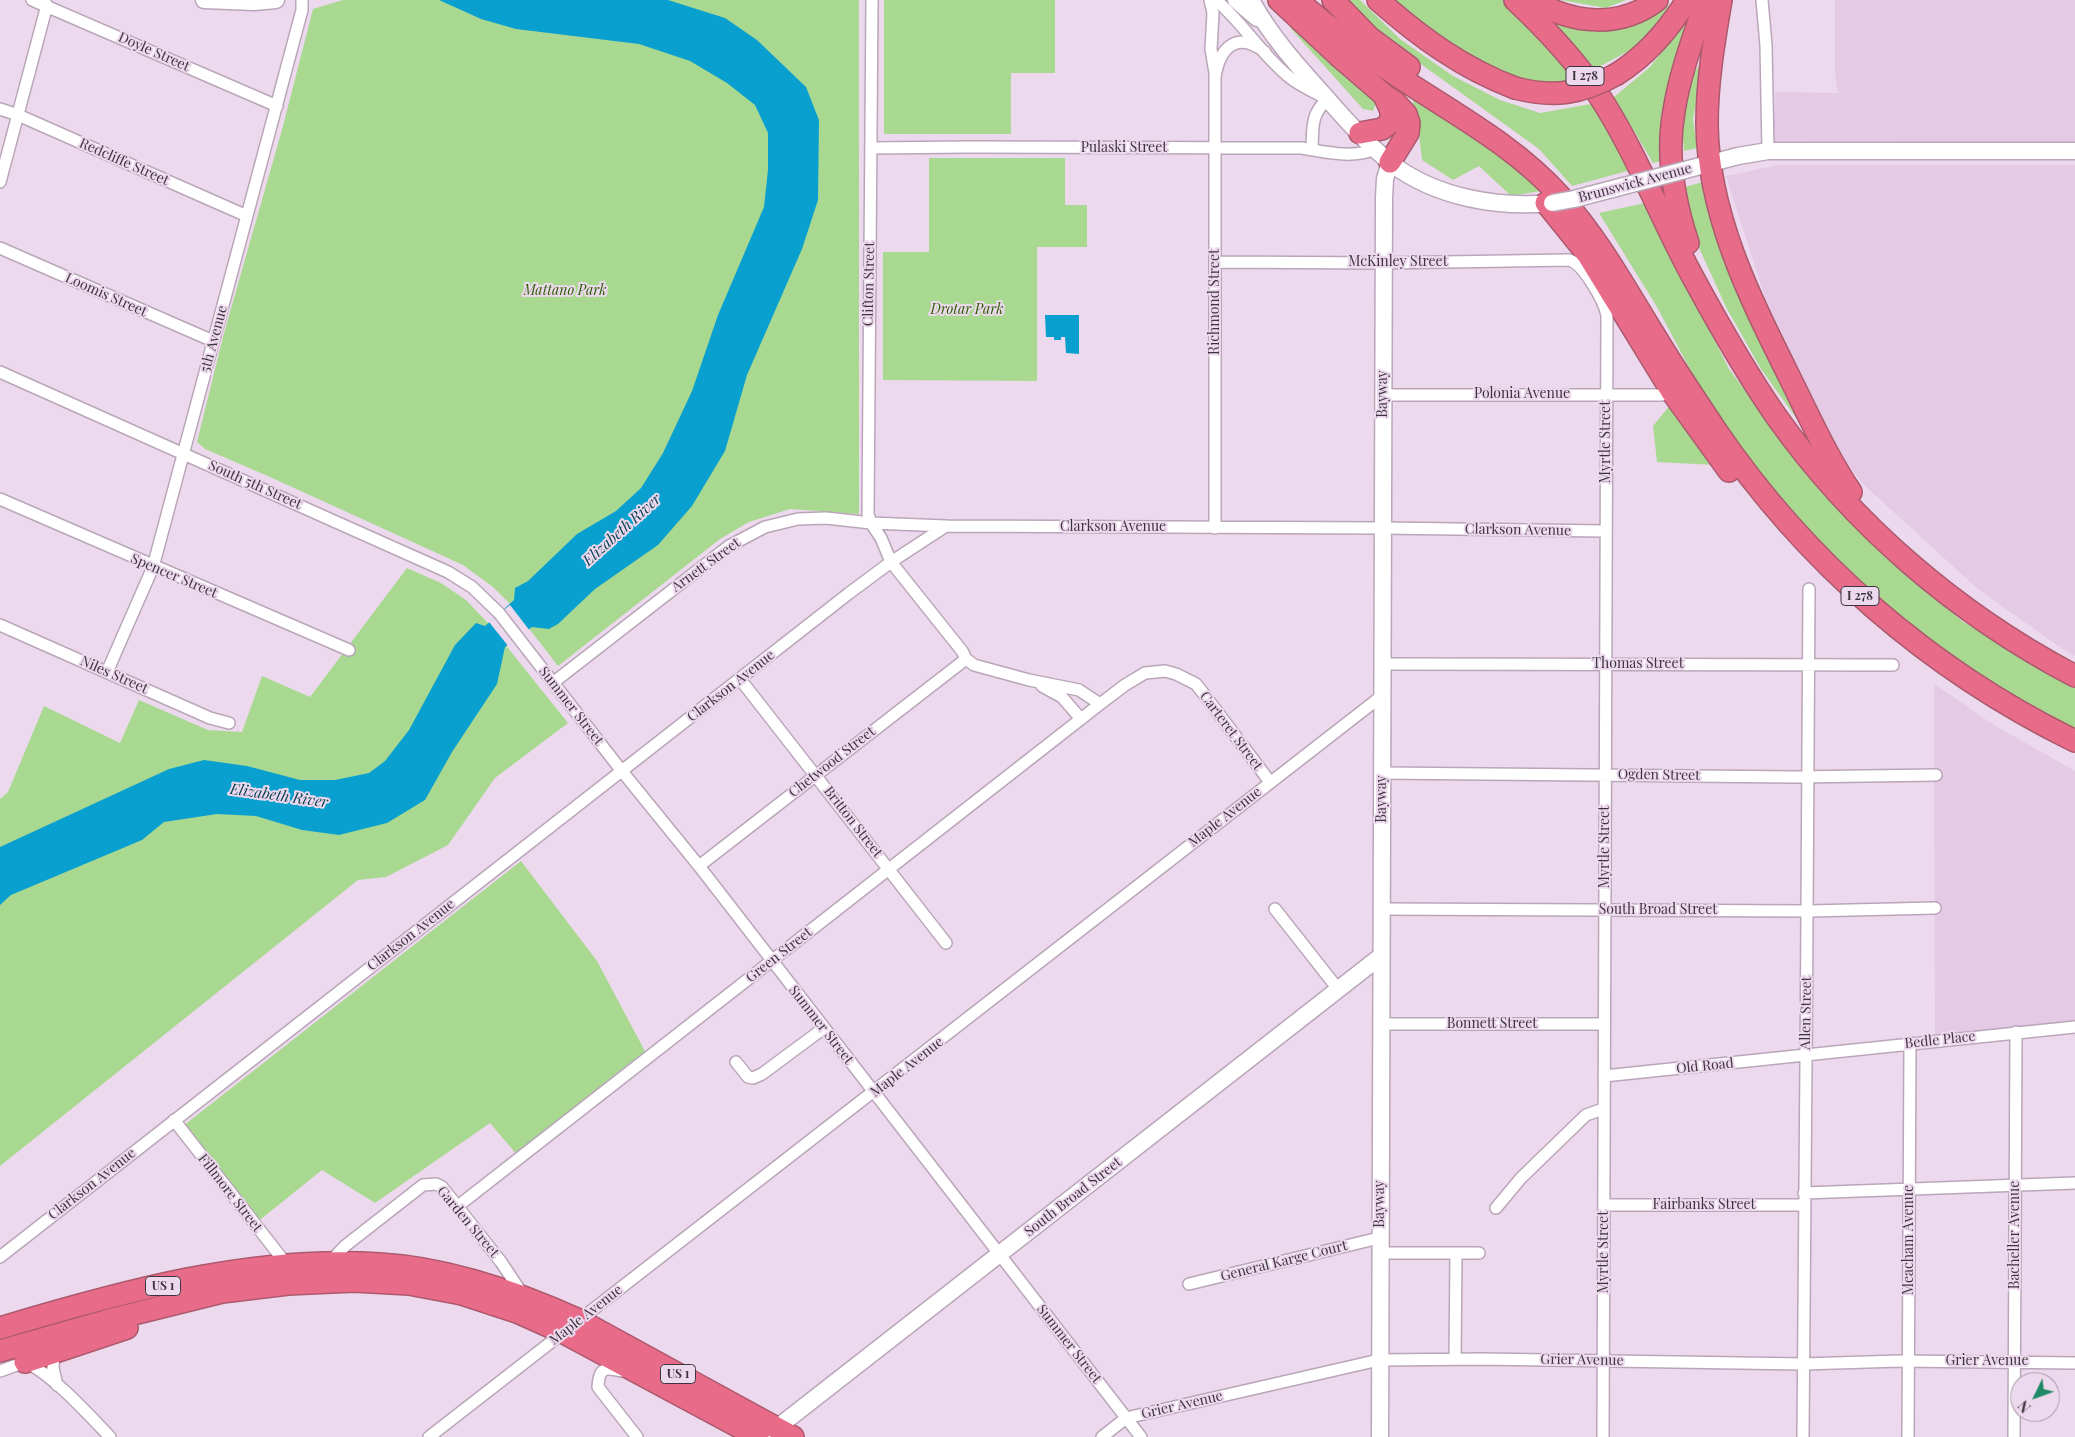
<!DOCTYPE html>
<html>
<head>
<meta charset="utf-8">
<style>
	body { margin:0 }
	#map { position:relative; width:2075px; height:1437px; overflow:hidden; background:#edd9ed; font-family:"Playfair Display",serif }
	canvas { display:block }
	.north { position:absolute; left:2010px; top:1372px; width:50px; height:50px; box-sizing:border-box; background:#edd9ed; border:1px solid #a797a7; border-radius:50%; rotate:228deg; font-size:14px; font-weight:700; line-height:20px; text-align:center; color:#3d353d }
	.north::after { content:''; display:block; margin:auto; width:18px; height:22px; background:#218965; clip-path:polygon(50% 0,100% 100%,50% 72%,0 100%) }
</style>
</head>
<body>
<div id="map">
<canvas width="2075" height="1437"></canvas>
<div class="north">N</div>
</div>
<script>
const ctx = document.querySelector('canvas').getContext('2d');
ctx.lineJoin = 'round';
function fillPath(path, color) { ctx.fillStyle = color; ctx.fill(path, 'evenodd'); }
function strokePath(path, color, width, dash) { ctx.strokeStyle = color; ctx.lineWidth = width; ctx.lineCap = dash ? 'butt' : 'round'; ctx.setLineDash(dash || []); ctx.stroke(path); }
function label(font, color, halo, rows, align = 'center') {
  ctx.font = font + ' "Playfair Display",serif'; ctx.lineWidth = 4; ctx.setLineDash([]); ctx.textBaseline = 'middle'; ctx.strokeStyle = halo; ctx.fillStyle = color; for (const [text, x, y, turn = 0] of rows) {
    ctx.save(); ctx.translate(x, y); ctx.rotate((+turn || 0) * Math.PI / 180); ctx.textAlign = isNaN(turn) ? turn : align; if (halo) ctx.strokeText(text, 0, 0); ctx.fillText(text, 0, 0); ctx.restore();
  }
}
fillPath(new Path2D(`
	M1835 0H2075V143L1773 141 1775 92 1838 93 1835 75Z
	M1779 165H2075V656L2064 650 1979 590 1863 484 1843 459 1771 316 1726 176Z
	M1934 684 1994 725 2075 771V1026L1935 1040Z`), '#e4cae4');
fillPath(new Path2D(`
	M343 0H859V514L790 509 749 522 720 539 558 666 510 604 493 587 463 565 270 477 205 449 197 442 224 333 283 126 313 9Z
	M884 0H1055V73H1011V134H884Z
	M1344 0H1360L1400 39 1453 76 1500 100 1540 113 1596 103 1631 170 1572 186 1539 149 1393 44 1391 46Z
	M1388 0H1507L1576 80 1530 85 1470 59Z
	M1561 0H1626L1606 8Z
	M1677 0H1678L1638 46 1595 69 1553 21 1595 32 1639 24Z
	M1692 14 1662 161 1653 163 1614 97 1650 67Z
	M1282 15 1376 103 1373 111 1363 109 1293 31Z
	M1704 61 1693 119 1697 148 1684 151 1681 112 1694 72Z
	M1414 98C1458 126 1504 153 1540 191L1511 196 1479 166 1453 180 1422 160 1419 133 1410 115Z
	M929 158H1065V205H1087V247H1037V381L883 380V252H929Z
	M1706 181 1734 286 1751 313 1807 433 1761 369 1726 307 1695 239 1685 187Z
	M1645 203 1729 369 1787 447 1843 513 1963 622 2075 686V732L1959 664 1883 609 1814 540 1742 456 1701 390 1657 307 1599 213Z
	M1671 404 1716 465 1657 462 1653 426Z
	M407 568 441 583 466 600 488 623 568 723 495 778 448 845 386 877 358 880 0 1166V799L8 792 44 706 120 743 139 700 208 730 242 732 262 676 310 697Z
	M521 861 597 961 647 1055 518 1156 490 1123 375 1203 322 1170 256 1223 183 1126Z`), '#a9d991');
fillPath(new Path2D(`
	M439 0H668L725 18 757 40 806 87 819 120 818 200 802 249 747 375 725 451 692 506 658 545 595 589 558 624 549 629 532 627 505 647 497 684 452 752 425 800 387 823 339 835 302 830 256 816 217 814 164 822 142 840 11 895 0 905V847L169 769 204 760 247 766 300 780H335L369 773 385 761 409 730 455 645 476 623 485 626 514 600 515 588 528 581 577 534 616 511 641 488 663 453 692 391 718 315 764 207 768 170V133L755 105 727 83 690 61 639 44 516 29 481 19Z
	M1045 315H1079V354L1066 353 1065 337H1061V340H1054V337H1046Z`), '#09a0d0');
fillPath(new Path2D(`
	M510 605 530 631 509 647 489 622Z`), '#edd9ed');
const street = new Path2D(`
	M32 0 277 106
	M872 0 868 514 871 523 881 538 891 562 962 651 966 659 974 665 1029 680 1079 690 1100 704
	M1210 0 1213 13 1211 49 1215 73
	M1216 0C1243 23 1261 54 1288 76 1300 86 1314 92 1328 99 1310 114 1313 129 1312 150
	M1762 0 1766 45 1768 151
	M0 109 18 115 247 216
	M871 148 969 147 1301 148C1326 152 1351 159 1376 149
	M0 182 47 5
	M0 248 213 341
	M1215 262 1383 263 1569 260C1583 263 1604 301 1607 315L1603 1437
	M0 372 448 572 472 587 499 613 621 770 699 866 1141 1437
	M1383 395H1662
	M0 499 349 650
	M1215 528V77C1220 46 1238 31 1265 52
	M0 625 210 718 229 723
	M1383 664 1893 665
	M107 672 153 567 302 10V0
	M740 679 946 943
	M554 682 729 546 765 527 798 519 826 518 871 523 946 526 1382 528 1605 531
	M1042 686 1062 697 1081 719
	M1382 773 1795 777 1936 775
	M699 866 966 659
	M1275 909 1338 989
	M1382 909 1809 911 1935 908
	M1381 1024H1604
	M736 1062 748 1077 753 1078 762 1074 824 1028
	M1604 1076 2075 1027
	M174 1120 287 1265
	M1804 1193 2075 1183
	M1604 1205H1804
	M458 1206 1100 704 1125 685 1145 673 1165 671 1176 674 1196 684 1203 693 1270 782
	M1496 1208 1521 1178 1586 1115 1603 1109
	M1379 1253H1479
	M0 1257 848 594 891 562 946 526
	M330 1262 345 1246 423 1185 436 1184 442 1187 501 1262 523 1295
	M1189 1284 1379 1238
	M54 1354 53 1368 57 1385
	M1455 1359 1456 1253
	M0 1371 25 1362C51 1373 90 1416 110 1437
	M621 1371C604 1367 599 1368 598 1387L637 1437
	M429 1437 1383 695
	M1102 1437 1126 1418 1379 1360 1483 1359 1803 1364 1900 1361 2075 1363
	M1803 1437C1804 1154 1809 872 1809 589
	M1908 1437 1910 1043
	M2014 1437 2016 1032`);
const secondary = new Path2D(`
	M204 0 254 2 276 0
	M1236 0 1257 18
	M1251 0C1270 35 1296 64 1323 94 1344 118 1367 144 1392 164 1437 198 1498 208 1552 203
	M1685 170 1738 156 1768 151H2075
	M769 1434 1381 956
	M1380 1437 1384 198 1385 179 1390 162`);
const highway = new Path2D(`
	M1279 0 1341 58 1384 95 1395 102 1406 114 1409 123 1408 133 1390 162
	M1297 0C1330 29 1365 55 1402 79 1457 115 1516 147 1560 196 1601 242 1626 290 1658 341 1676 371 1696 400 1715 429 1806 563 1930 670 2075 741
	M1333 0 1370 38 1409 67
	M1378 0C1420 37 1462 68 1515 88
	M1515 0C1546 29 1574 59 1598 94 1637 153 1661 220 1695 281 1720 327 1746 373 1776 416 1853 525 1957 614 2075 676
	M1533 0C1572 24 1620 29 1657 0
	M1721 0C1714 41 1707 82 1707 124 1708 214 1749 296 1788 374 1808 414 1826 455 1851 492
	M1617 74C1647 55 1668 31 1687 0
	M1360 133 1382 129 1391 122V111L1384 95
	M1546 203 1588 255 1672 392 1729 471
	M1688 243C1674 201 1666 155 1674 111 1680 73 1694 36 1706 0
	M0 1328C120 1292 253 1255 380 1264 449 1268 517 1292 579 1320L793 1437
	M0 1351 109 1320 222 1292 288 1284 354 1281 409 1284 462 1294 517 1312 564 1333 758 1437
	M25 1362 127 1328`);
strokePath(street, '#b9a6b9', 14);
strokePath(secondary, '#b9a6b9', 19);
strokePath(highway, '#ac596e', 24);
strokePath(street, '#fff', 11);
strokePath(secondary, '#fff', 16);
strokePath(highway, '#e86c89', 21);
const secondaryBridge = new Path2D(`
	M1552 203 1574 199 1685 170`);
const highwayBridge = new Path2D(`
	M1515 88C1554 98 1581 94 1617 74`);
strokePath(secondaryBridge, '#b9a6b9', 19, []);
strokePath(highwayBridge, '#ac596e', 24, []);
strokePath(secondaryBridge, '#fff', 16);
strokePath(highwayBridge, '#e86c89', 21);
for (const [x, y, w] of [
	[1585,76,38],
	[1860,596,38],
	[163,1286,35],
	[678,1374,35]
]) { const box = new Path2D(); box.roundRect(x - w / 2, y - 9.5, w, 19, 4); ctx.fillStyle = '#edd9ed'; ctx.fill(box); strokePath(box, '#3d353d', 1); }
label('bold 12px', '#3d353d', null, [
	["I 278",1585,76],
	["I 278",1860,596],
	["US 1",163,1286],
	["US 1",678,1374]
]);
label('14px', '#3d353d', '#edd9ed', [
	["Doyle Street",154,52,24],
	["Pulaski Street",1124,148],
	["Redcliffe Street",124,162,24],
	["Brunswick Avenue",1635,183,-15],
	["McKinley Street",1398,262],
	["Clifton Street",869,284,-89],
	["Loomis Street",106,295,24],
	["Richmond Street",1215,302,-90],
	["5th Avenue",214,339,-75],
	["Bayway",1383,394,-90],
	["Polonia Avenue",1522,394],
	["Myrtle Street",1606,442,-90],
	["South 5th Street",255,485,24],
	["Clarkson Avenue",1113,527],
	["Clarkson Avenue",1518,530,1],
	["Arnett Street",706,565,-36],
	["Spencer Street",174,576,23],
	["Thomas Street",1638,664],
	["Niles Street",114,675,24],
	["Clarkson Avenue",731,686,-38],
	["Summer Street",571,706,52],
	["Carteret Street",1231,731,53],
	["Chetwood Street",832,762,-38],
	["Ogden Street",1659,775,1],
	["Bayway",1382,799,-90],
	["Maple Avenue",1225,817,-38],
	["Britton Street",853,822,52],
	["Myrtle Street",1605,847,-90],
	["South Broad Street",1658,910],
	["Clarkson Avenue",411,935,-38],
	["Green Street",779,955,-38],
	["Allen Street",1806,1013,-89],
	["Bonnett Street",1492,1024],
	["Summer Street",821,1025,52],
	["Bedle Place",1940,1040,-6],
	["Old Road",1705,1066,-6],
	["Maple Avenue",907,1067,-38],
	["Clarkson Avenue",92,1184,-38],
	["Fillmore Street",230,1193,52],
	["South Broad Street",1073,1197,-38],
	["Bayway",1380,1204,-90],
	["Fairbanks Street",1704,1205],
	["Garden Street",468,1222,50],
	["Bacheller Avenue",2015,1235,-90],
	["Meacham Avenue",1909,1240,-90],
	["Myrtle Street",1604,1252,-90],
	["General Karge Court",1284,1261,-14],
	["Maple Avenue",586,1315,-38],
	["Summer Street",1069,1344,52],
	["Grier Avenue",1582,1360,1],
	["Grier Avenue",1987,1361],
	["Grier Avenue",1182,1405,-13]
]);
label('italic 14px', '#2b5d00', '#edd9ed', [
	["Mattano Park",565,291],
	["Drotar Park",967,310]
]);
label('italic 15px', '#063e52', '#edd9ed', [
	["Elizabeth River",622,530,-42],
	["Elizabeth River",279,796,8]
]);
</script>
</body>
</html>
